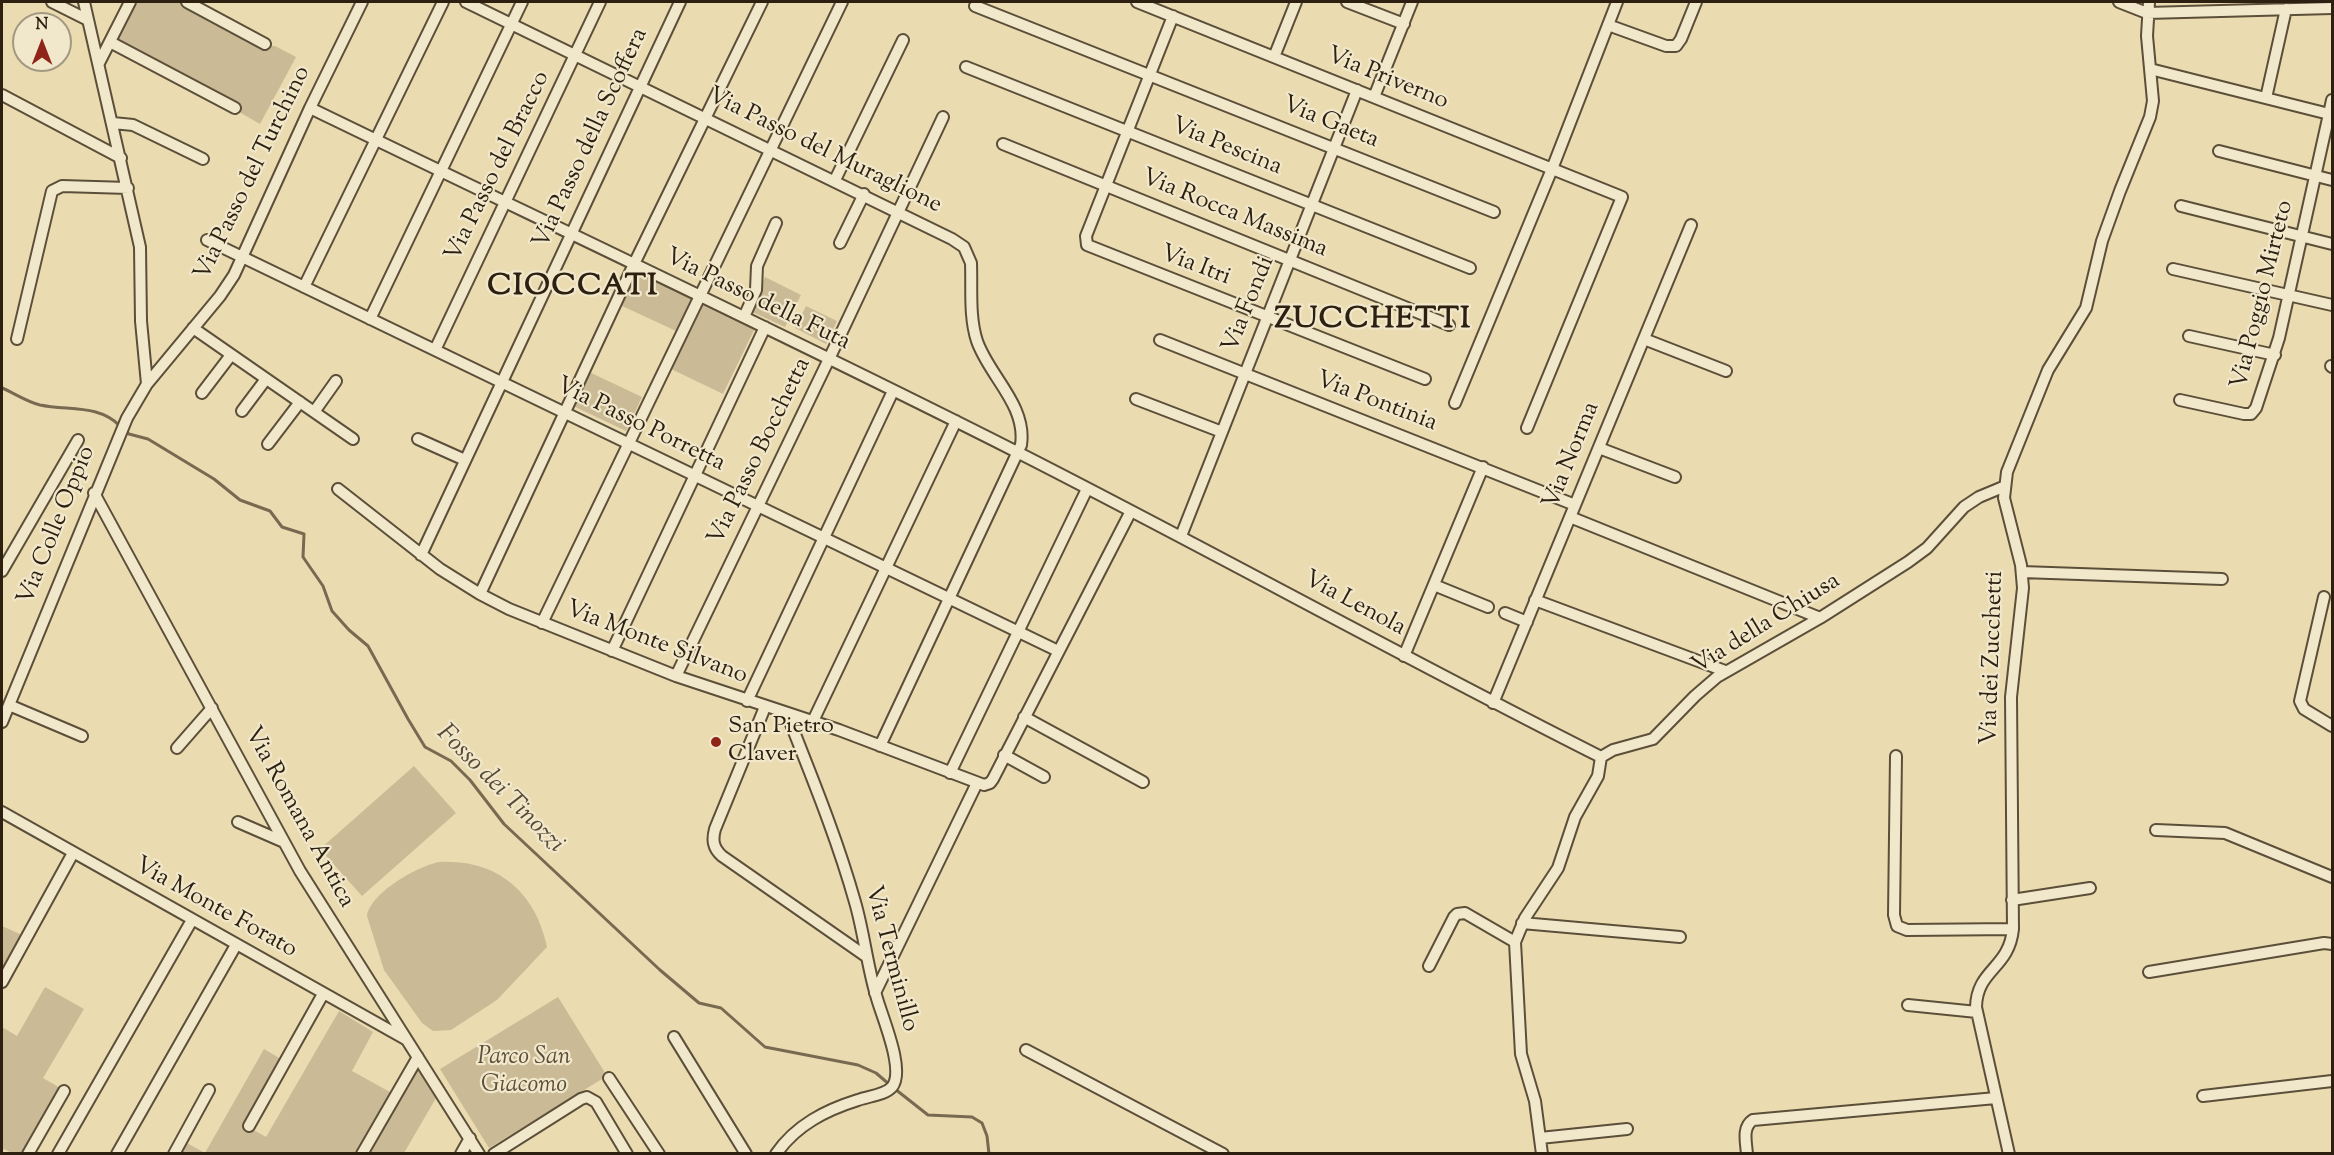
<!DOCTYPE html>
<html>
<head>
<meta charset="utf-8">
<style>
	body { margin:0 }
	#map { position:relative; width:2334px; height:1155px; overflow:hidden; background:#eadbb1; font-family:"Sorts Mill Goudy",serif }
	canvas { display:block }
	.frame { position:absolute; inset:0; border:3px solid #2d2011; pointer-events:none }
	.north { position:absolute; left:12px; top:12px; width:60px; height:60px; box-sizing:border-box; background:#f1e8cc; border:2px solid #a39881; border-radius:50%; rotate:0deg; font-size:16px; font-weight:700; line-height:24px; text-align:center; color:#2d2011 }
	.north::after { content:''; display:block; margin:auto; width:21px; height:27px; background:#8f2418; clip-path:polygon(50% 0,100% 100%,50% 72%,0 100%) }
</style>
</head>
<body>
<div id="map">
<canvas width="2334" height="1155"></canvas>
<div class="frame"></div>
<div class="north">N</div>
</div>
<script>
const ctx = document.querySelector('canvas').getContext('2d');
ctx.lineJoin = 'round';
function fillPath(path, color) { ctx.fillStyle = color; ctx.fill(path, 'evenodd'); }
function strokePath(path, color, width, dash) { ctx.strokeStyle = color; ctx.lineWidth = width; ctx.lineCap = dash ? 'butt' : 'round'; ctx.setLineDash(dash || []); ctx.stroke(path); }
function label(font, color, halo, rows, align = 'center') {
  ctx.font = font + ' "Sorts Mill Goudy",serif'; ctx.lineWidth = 4.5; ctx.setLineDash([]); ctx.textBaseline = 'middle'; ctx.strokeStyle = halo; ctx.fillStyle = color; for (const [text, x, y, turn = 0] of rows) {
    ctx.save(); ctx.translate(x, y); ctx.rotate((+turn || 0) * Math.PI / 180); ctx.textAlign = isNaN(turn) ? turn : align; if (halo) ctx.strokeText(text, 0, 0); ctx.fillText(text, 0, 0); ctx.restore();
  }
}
fillPath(new Path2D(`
	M132 2H184L267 46H275L296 57 260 124 114 40Z
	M636 272 692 299 676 331 620 305Z
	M765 277 801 295 785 327 748 310Z
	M700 304 754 330 723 394 669 368Z
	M806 306 837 321 826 344 795 328Z
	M587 371 642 397 626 431 571 405Z
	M414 766 456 813 362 896 320 849Z
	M440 862C498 859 536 893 547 947L497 1000 451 1030 433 1031 422 1023 384 970 367 916C370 893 419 865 440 862Z
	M2 926 22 935 2 971Z
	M45 987 84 1009 43 1078 62 1089 24 1153H12L4 1149 2 1153V1027L17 1036Z
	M558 997 607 1076 489 1148 440 1069Z
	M339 1011 373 1032 352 1071 399 1097 417 1066 436 1098 404 1153 178 1154 185 1142 205 1153 264 1049 281 1059 245 1125 266 1137Z`), '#cabb96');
strokePath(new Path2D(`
	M2 388C14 393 27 402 40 405 69 411 98 404 120 426
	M125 431 129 434 148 439 214 479 240 500 270 511 282 527 304 534 303 557 323 586 332 611 349 630 368 646 408 719 425 747 451 761 470 780 504 824 660 970 699 1003 721 1008 765 1047 858 1065 876 1073 890 1085
	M895 1089 928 1115 972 1117 982 1123 987 1136 989 1154`), '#786a51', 3);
const minor = new Path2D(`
	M52 2 88 20
	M84 2 140 247 141 321 147 384
	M187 2 265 44
	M466 2 952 239 964 247 971 263C972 288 969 317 977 341 989 376 1027 405 1021 445L880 746
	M1137 2 1622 197 1527 428
	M1347 2 1404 24
	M2119 2 2147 13 2332 8
	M975 6 1494 212
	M1173 16 1086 236 1087 245 1425 379
	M1608 25 1666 46H1676L1681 39 1696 2
	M110 42 235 108
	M1274 57 1296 2
	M99 63 130 2
	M966 67 1470 268
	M2150 69 2329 114 2279 338 2256 408 2251 414H2244L2180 400
	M2 95 121 158
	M1374 97 1412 2
	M2266 98 2286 9
	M2332 100 2329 114 2332 115
	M310 108C545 222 782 333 1015 451 1212 551 1404 658 1601 757
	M113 123 133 125 203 159
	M1003 144 1449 325
	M2219 151 2332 180
	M835 180 903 40
	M2181 206 2332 244
	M207 240 1054 649
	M840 243 864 194
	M2173 269 2332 305
	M304 287 443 2
	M744 317 756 290 757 266 776 223
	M370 319 522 2
	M193 328 353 439
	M2189 336 2275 355
	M17 339 52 191 62 186 128 188
	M1644 339 1726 371
	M1160 340 1575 505
	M435 350 600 2
	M2331 366 2332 367
	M202 393 231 355
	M1136 399 1222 432
	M1455 403 1552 169 1617 2
	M242 411 266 379
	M314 412 336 381
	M418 439 465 460
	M268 444 300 402
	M1599 448 1675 477
	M338 489 440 569 480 594 509 609 676 676 839 730 984 785 990 783 993 779 1131 511
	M94 493 300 871 479 1154
	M1570 517 1820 618
	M1181 536 1357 90
	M421 555 680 2
	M2 571 78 440
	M2022 572 2222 579
	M1434 585 1488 607
	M480 594 634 264 762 2
	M2324 597 2300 701 2304 709 2332 726
	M1535 600 1725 671
	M1505 613 1527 622
	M542 623 842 2
	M612 651 765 327
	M1404 656 1483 467
	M676 676 829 359 943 117
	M747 701 893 391
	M1493 703 1691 225
	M9 705 82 736
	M765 707 715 829C712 840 713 848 722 856L867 957
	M1024 717 1143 782
	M813 721 956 421
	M2 722 127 418 147 384 220 296 234 275 310 108 362 2
	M177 748 212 708
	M1004 755 1044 777
	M1896 756 1894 915 1897 926 1907 930 2013 929
	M950 773 1087 489
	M2 812 407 1040
	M238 822 284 842
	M2156 830 2225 833 2332 877
	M2012 900 2090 888
	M1522 923 1680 937
	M1429 966 1454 917 1457 914 1465 913 1515 942
	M2149 972 2324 943 2332 944
	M2 982 73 853
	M875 993 977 783
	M1908 1005 1977 1012
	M674 1037 746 1154
	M1026 1050 1223 1154
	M609 1078 659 1154
	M2203 1096 2332 1081
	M249 1126 323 994
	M1540 1138 1627 1129
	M28 1154 64 1091
	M58 1154 192 920
	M117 1154 236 945
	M174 1154 209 1090
	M362 1154 418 1057
	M461 1154 470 1138
	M494 1154 581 1099 587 1097 596 1102 627 1154
	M776 1154C796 1125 826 1110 858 1100 869 1096 885 1095 892 1087 906 1070 881 1015 876 995 867 965 864 933 855 902 837 838 811 775 787 714
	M1542 1154 1535 1101 1521 1054 1515 942 1525 918 1558 868 1575 817 1598 776 1601 757 1613 750 1653 739 1695 696 1717 677 1820 618 1908 562 1927 548 1964 507 1979 497 2003 487
	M1747 1154C1746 1142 1742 1127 1753 1120L1996 1098
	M2009 1154 1976 1007C1977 969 2009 969 2013 929L2011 697 2023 588 2021 565 2004 498 2007 472 2048 370 2086 308 2102 241 2120 191 2150 117 2153 101 2147 36 2149 2`);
strokePath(minor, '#5c4f39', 14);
strokePath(minor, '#f1e8cc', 10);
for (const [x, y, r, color] of [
	[716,742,6,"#8f2418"]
]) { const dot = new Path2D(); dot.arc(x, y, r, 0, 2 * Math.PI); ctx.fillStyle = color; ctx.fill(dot); strokePath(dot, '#f1e8cc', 2); }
label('24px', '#2d2011', '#f1e8cc', [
	["Via Priverno",1387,80,22],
	["Via Gaeta",1330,124,22],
	["Via Passo della Scoffera",592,139,-65],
	["Via Pescina",1226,148,22],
	["Via Passo del Muraglione",824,152,26],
	["Via Passo del Bracco",499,167,-64],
	["Via Passo del Turchino",254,174,-64],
	["Via Rocca Massima",1234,215,22],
	["Via Itri",1195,267,21],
	["Via Poggio Mirteto",2264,295,-76],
	["Via Passo della Futa",757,301,26],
	["Via Fondi",1250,305,-68],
	["Via Pontinia",1376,403,21],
	["Via Passo Porretta",640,426,26],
	["Via Passo Bocchetta",761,452,-64],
	["Via Norma",1573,456,-68],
	["Via Colle Oppio",58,526,-68],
	["Via Lenola",1354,605,28],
	["Via della Chiusa",1767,625,-32],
	["Via Monte Silvano",656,644,21],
	["Via dei Zucchetti",1994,658,-88],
	["Via Romana Antica",298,818,61],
	["Via Monte Forato",215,909,29],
	["Via Terminillo",890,959,75]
]);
label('24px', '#2d2011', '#f1e8cc', [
	["San Pietro",728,728],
	["Claver",728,756]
], 'left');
label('italic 24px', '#5c4e39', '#f1e8cc', [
	["Parco San",524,1059],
	["Giacomo",524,1087]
]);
label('italic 26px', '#594b36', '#f1e8cc', [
	["Fosso dei Tinozzi",499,790,45]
]);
ctx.letterSpacing = '1.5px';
label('bold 30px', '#2d2011', '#f1e8cc', [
	["CIOCCATI",573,289],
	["ZUCCHETTI",1373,322]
]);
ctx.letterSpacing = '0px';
</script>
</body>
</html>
